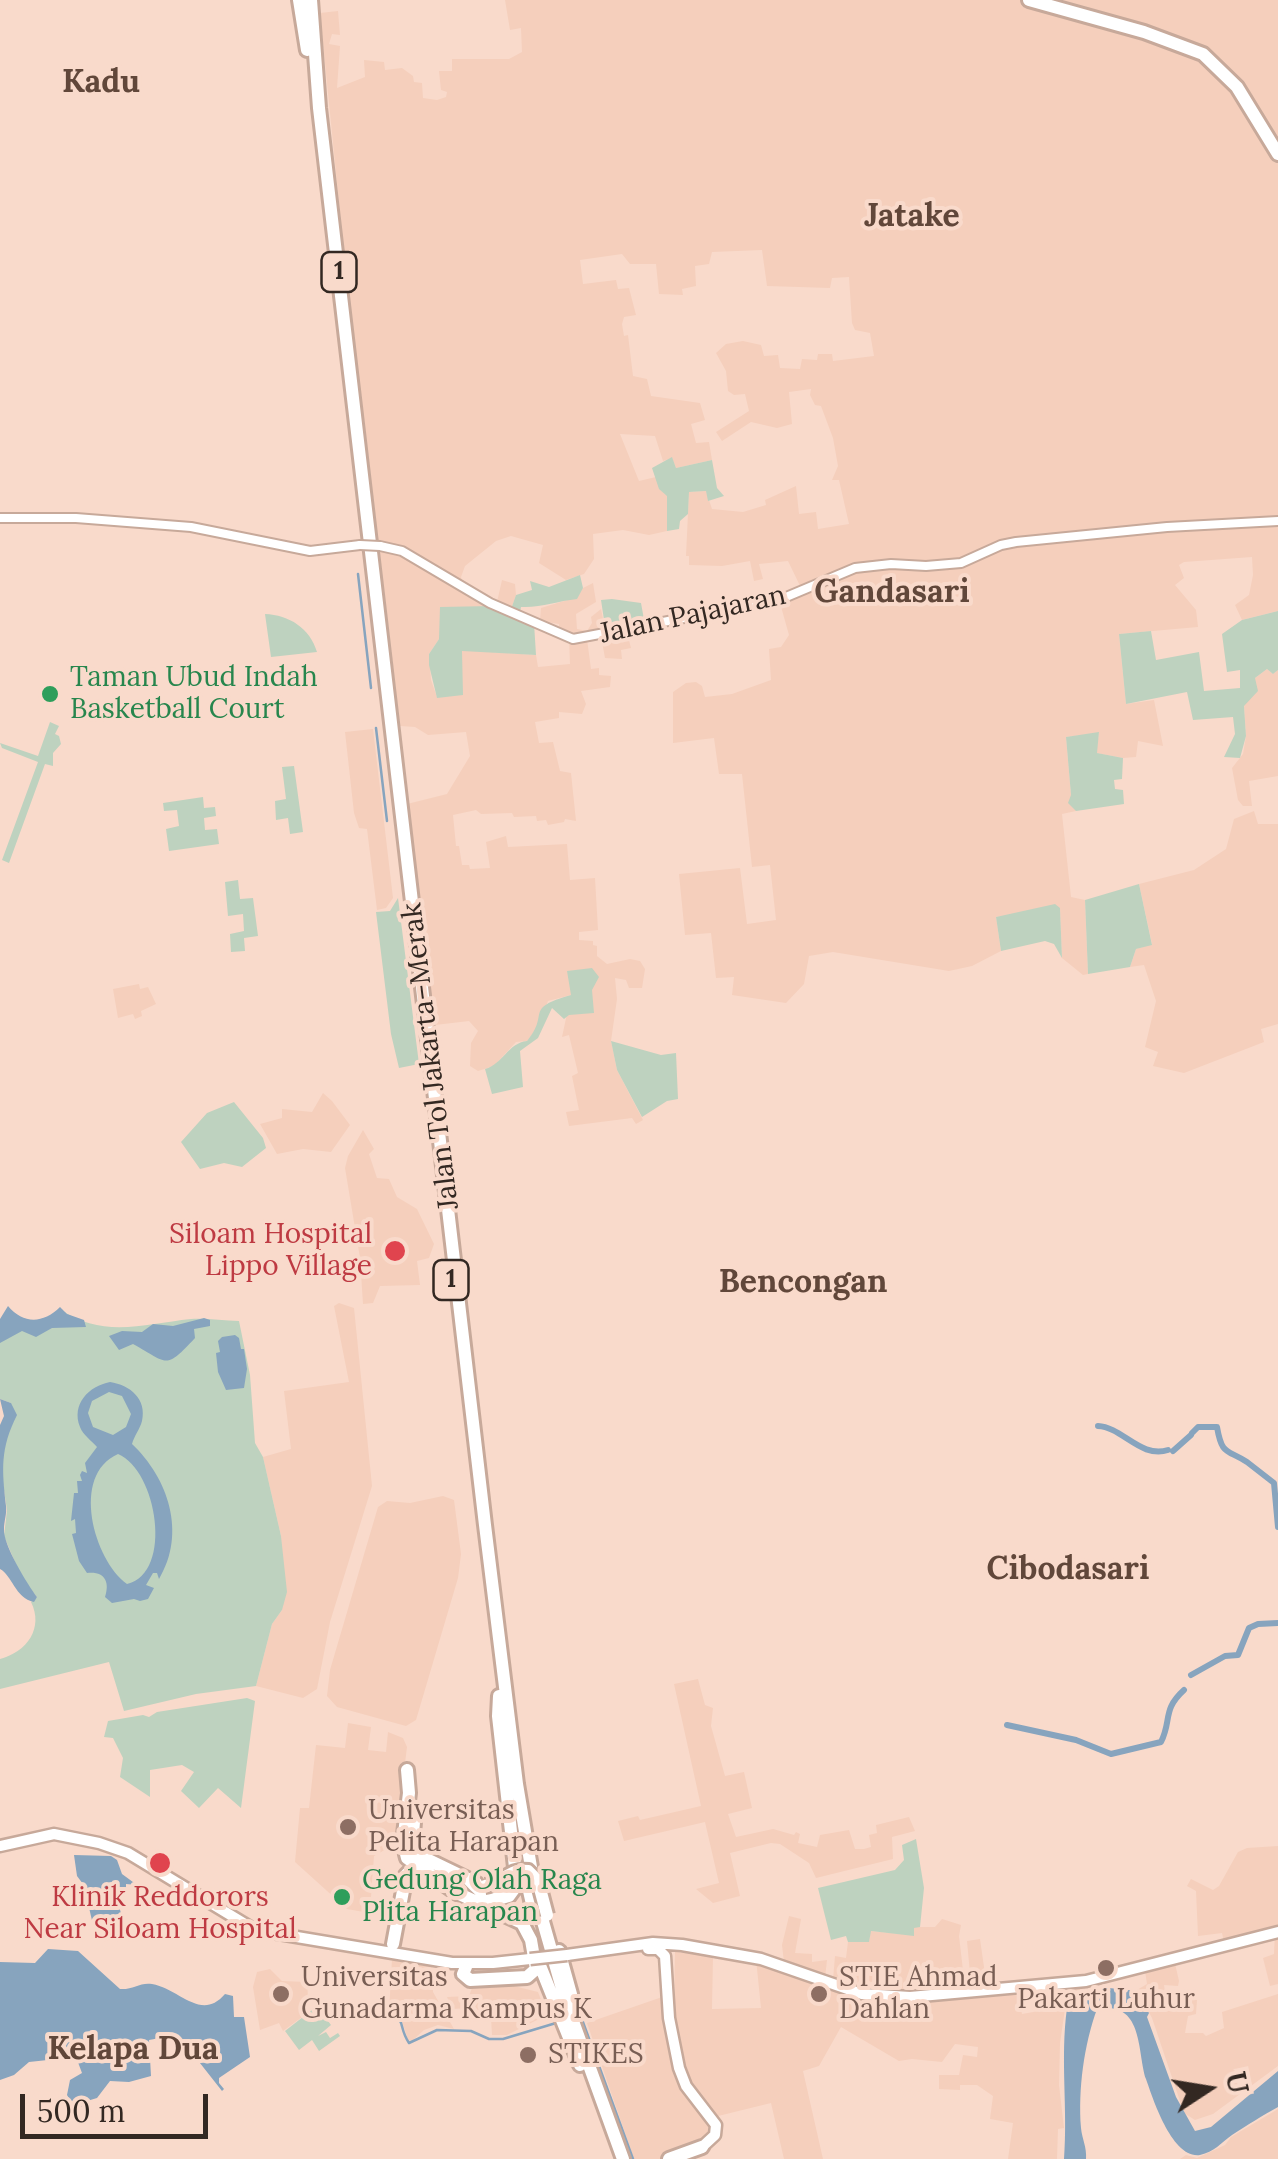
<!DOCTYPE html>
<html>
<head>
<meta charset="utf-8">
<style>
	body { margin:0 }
	#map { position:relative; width:1278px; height:2159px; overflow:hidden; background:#f9dacb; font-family:Lora,serif }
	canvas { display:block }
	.north { position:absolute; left:1158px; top:2039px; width:100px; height:100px; -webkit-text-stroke:8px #f9dacb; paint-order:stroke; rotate:78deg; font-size:28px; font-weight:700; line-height:40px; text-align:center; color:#332822 }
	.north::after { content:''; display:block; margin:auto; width:35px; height:45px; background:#332822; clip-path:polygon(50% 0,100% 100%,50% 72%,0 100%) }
	.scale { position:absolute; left:20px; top:2094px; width:188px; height:45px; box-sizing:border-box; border:5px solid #332822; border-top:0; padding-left:12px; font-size:30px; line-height:35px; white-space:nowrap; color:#332822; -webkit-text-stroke:8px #f9dacb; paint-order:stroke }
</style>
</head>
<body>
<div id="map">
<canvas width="1278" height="2159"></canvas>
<div class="north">U</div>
<div class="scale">500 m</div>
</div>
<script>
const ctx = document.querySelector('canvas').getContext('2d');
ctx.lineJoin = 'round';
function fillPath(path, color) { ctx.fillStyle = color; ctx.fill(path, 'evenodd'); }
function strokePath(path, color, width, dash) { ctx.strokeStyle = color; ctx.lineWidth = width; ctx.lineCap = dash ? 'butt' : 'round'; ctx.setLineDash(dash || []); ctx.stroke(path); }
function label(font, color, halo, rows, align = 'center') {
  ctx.font = font + ' Lora,serif'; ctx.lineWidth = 8; ctx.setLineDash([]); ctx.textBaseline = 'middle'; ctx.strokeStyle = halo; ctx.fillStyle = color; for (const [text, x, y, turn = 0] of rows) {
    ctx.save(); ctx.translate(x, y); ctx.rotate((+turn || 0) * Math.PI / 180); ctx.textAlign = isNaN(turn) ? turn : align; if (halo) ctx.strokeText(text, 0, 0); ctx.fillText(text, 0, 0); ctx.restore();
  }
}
fillPath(new Path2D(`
	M505 0H1278V611L1242 620 1235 605 1249 595 1253 575 1252 557 1184 562 1179 565 1184 578 1175 585 1196 610 1198 627 1119 634 1126 704 1154 700 1163 746 1138 741 1136 757 1123 758 1096 753 1099 733 1066 737 1071 795 1076 811 1062 814 1071 897 1085 900 1088 974 1083 975 1062 958 1060 908 996 917 1001 951 972 966 949 971 833 952 809 956 804 984 786 1003 732 995 734 977 716 978 711 933 685 935 679 874 740 868 747 924 776 920 770 865 752 867 742 774H719L714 738 673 743V692L686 683 696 682 702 686 705 697 732 694 771 680 769 649 781 647 789 635 780 603 804 594 788 561 759 564 763 579 754 581 750 561 722 566 689 565V556H686L689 492 706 491 712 509 743 512 766 505 765 500 796 486 799 514 816 512 818 529 849 524 839 480H832L838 466 833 438 821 406 815 405 810 395 811 389 789 392 792 424 777 428 751 422 722 441 716 432 749 411 745 394 734 395 728 391 726 371 716 353 726 344 743 341 761 345 764 356 778 355 780 368 800 369 802 359 817 360 818 354H832L833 361 874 356 870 333 855 330 852 323 849 277 832 278 830 288 767 286 762 250 712 252 709 264 695 266 696 286 682 289 683 295 659 294 656 264H630L622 254 580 260 583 284 616 280 618 289 629 288 636 315 624 317 622 324 624 336 628 335 633 376 647 379 651 396 700 403 705 420 691 424 696 443 709 442 712 460 676 468 672 458 663 461 655 436 620 434 639 481 656 477 660 489 667 495V531L649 535 623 530 593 534 594 559 584 574 566 580 539 563 543 545 511 536 496 541 465 566 461 577 463 583 484 598 497 602 502 580 515 584 516 595 510 612 439 639 429 654 431 680 437 697 462 650 536 655 538 667 570 664 569 636 559 631V624L540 621 541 608 577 597 583 588 593 583 596 602 576 614 577 629 587 631 592 623 591 617 601 609 606 633 626 629 631 648 621 650 622 659 605 658 601 636 587 639 591 669 599 668V675L611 676 610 687 581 691 586 704 582 714 559 712V718L535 722 539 743 553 742 560 771 571 773 576 821 565 819 564 822 548 825 546 820 537 821 536 816 514 817 512 813 481 814 476 810 453 815 456 846H459L462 865H469L470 869 490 868 486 842 506 836 508 847 567 844 570 880 595 878 598 930 579 932V940L593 941V945L597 946V956L607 964 630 959 640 961 645 969 642 988H629L626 980 615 978 617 999 611 1041 617 1070 643 1120 636 1124 632 1118 569 1126 566 1112 579 1110 572 1076 578 1073 569 1035 562 1037 571 995 548 1001 536 1030 527 1041 516 1042 494 1066 478 1071 470 1066 471 1043 478 1031 469 1021 435 1025 407 804 447 794 470 756 466 732 428 735 415 727 400 726 342 233 320 13 338 11 340 35 332 34 329 44 340 46 337 88 365 77 364 60 384 62 385 70 402 68 413 76 414 82 422 83 423 98 437 100 446 97 447 92 441 90 439 71H452V59H509L522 52 521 28 510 30Z
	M1267 669 1273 674 1278 670V776L1249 781 1252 806H1243L1238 800 1232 768 1243 754 1246 736 1244 705 1255 678Z
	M373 729 393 898 386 908 377 910 367 829 359 828 354 813 345 732Z
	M1254 811 1258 824H1278V1024L1261 1029 1264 1042 1184 1073 1153 1066 1158 1052 1145 1047 1156 1001 1144 965 1130 967 1136 949 1152 944 1139 884 1194 870 1226 849 1234 819Z
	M139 984 140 989 148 987 156 1004 141 1011 142 1016 135 1019 133 1014 118 1018 113 989Z
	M323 1093 332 1101 350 1125 331 1152 303 1149 277 1154 260 1124 282 1118V1109L312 1112Z
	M363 1130 374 1149 369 1154 377 1178 389 1179 397 1197 417 1209 434 1244 429 1258 417 1261 420 1285 380 1286 373 1303 363 1304 360 1258 345 1168 348 1156Z
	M339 1303 354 1308 372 1486 330 1622 317 1689 303 1698 256 1686 272 1624 282 1610 281 1536 263 1457 291 1449 284 1391 349 1382 334 1306Z
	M443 1496 454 1500 461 1554 458 1578 416 1720 406 1726 337 1707 327 1696 330 1670 378 1507 387 1501 410 1503Z
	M698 1679 705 1705 713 1708 711 1726 725 1776 744 1772 752 1808 728 1814 736 1837 773 1829 794 1835 796 1832 800 1834 798 1843 817 1847 820 1835 849 1830 855 1849H864L871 1847 869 1835 877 1833 876 1825 909 1817 915 1831 892 1837 893 1859 816 1878 809 1863 780 1844 771 1843 730 1853 740 1896 713 1903 696 1889 719 1883 705 1822 624 1841 618 1821 638 1816 640 1820 701 1806 674 1684Z
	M348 1723 371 1727 368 1750 386 1752 388 1732 403 1738 407 1747 395 1844 374 1856 370 1911 364 1912 347 1909 295 1862 300 1808H309L316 1745 345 1748Z
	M1278 1846V1984L1270 1986 1263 1958 1274 1954 1275 1932 1224 1942 1222 1933 1198 1936 1196 1891 1187 1886 1191 1879 1213 1890 1219 1886 1238 1852 1247 1848Z
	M789 1916 801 1919 795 1953 812 1954V1962L827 1960 825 1978 833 1980 835 1956 846 1958 848 1942H869L870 1931 914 1935V1927H935L942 1919 961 1925 959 1936 966 1996 972 1995 967 1941 980 1939 988 1995 1018 1992 1022 2014 1050 2009 1047 1988 1083 1982 1085 1990 1074 2006 1065 2009 1060 2043 1059 2085 1064 2128 1058 2129 1057 2159H1008L1013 2123 990 2119 993 2096 977 2085H960V2090L939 2089V2075H959L963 2055 977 2057 978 2047 955 2044 942 2062 912 2059 899 2061 841 2027 819 2066 803 2071 823 2159H784L771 2103 710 2118 713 2132 706 2143 664 2159H634L587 2023 665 1996 666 2012 674 2011 675 1952 713 1955 712 2009 761 2008 756 1959 784 1962 782 1945Z
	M392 1959 432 1966 433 1992 454 2029 438 2025 424 2030 412 2041 408 2040 400 2015 389 2012Z
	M1174 1959 1179 1981 1178 1986 1164 1985 1167 2005H1178V1997L1197 2000 1196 2014 1188 2016 1185 2033H1203L1206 2036 1224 2028 1222 2012 1278 1994V2066L1213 2114 1195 2120 1184 2113 1152 2018 1137 1990 1147 1984 1145 1971Z
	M270 1969 282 1981 307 1982 309 2012 283 2031 279 2023 260 2030 253 1987 257 1972Z
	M514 1986 538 1992 547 2015 507 2035H492L491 2017H482L481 2011 469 2008 452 2009 447 1997 469 1996 472 1988Z
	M1278 2109V2159H1180L1186 2155 1197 2158 1225 2145 1231 2137Z`), '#f5cfbc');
fillPath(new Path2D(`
	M672 457 676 468 712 460 717 488 724 496 708 501 706 491 689 492 688 514 680 521 679 529 667 531V496L659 489 652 468Z
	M580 575 583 588 577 599C557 601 541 608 521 607L519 617 534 623 536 655 462 651 463 695 437 698 429 665V654L439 639 440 607 493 606 510 612 516 595 532 590 530 581 549 587Z
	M612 599 641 603 645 625 606 633 601 600Z
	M1278 611V670L1273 674 1267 669 1255 678 1258 691 1244 706 1246 736 1240 758 1224 757 1235 734 1233 717 1193 720 1187 692 1126 704 1119 634 1151 631 1156 660 1199 652 1204 691 1240 688V670L1227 672 1222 634 1242 620Z
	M265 614C289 615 310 628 317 652L271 657Z
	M50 722 59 726 55 734 59 736 61 744 53 753V766L45 764 9 863 2 860 38 762 2 748 0 743 38 756Z
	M1099 732 1097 753 1123 758 1122 779 1114 780 1115 789 1123 790 1124 804 1076 811 1068 803 1071 795 1066 737Z
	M294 766 303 832 290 834 288 818 276 820 275 801 286 799 282 767Z
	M203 797 204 808 215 807 216 816 204 818 205 830 217 829 219 844 169 851 166 829 179 826 177 810 164 811 163 803Z
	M238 880 240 899 253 898 258 936 244 938 245 951 231 952 230 934 244 931 243 914 228 916 225 882Z
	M1139 884 1152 945 1136 949 1130 967 1088 974 1085 900Z
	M398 898 419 1064 399 1068 391 1034 376 912 390 911Z
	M1055 904 1060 908 1062 958 1054 944 1045 941 1001 951 996 917Z
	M592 968 599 977 592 990 594 1013 569 1015 564 1019 552 1008 538 1038 520 1051 523 1087 492 1094 485 1069C503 1064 508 1043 527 1041 551 1013 522 1009 571 995L567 971Z
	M611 1041 661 1055 676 1053 678 1099 667 1101 642 1117 617 1070Z
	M234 1102 263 1138 266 1148 242 1167 224 1163 200 1169 181 1142 207 1113Z
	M60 1309C102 1339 144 1324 191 1319 207 1318 223 1321 239 1321L250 1375 255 1443 263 1457 281 1536 287 1592 282 1610 272 1624 256 1686 196 1694 124 1711 109 1662 0 1689V1659C27 1652 44 1628 31 1602L37 1597 22 1579 4 1536 7 1510 1 1471 11 1403 0 1399V1321L13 1316 29 1323 51 1316Z
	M247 1698 255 1701 241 1808 218 1788 199 1808 181 1791 194 1772 182 1765 150 1770V1797L120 1777 123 1758 113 1738 104 1737 108 1721 143 1715 149 1717 157 1712Z
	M916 1839 924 1888 920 1927 914 1928V1936L871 1931 869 1942H848L846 1936 831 1940 818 1888 895 1870 904 1860 902 1845Z
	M317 2006 331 2025 318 2036 326 2032 330 2038 338 2033 340 2036 319 2051 312 2040 299 2050 285 2031Z`), '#bed2bf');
fillPath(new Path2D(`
	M8 1306C23 1324 43 1324 60 1307L67 1314 84 1320 86 1327 52 1328 36 1337 22 1331 0 1343V1319Z
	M204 1318 210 1320V1326L194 1329 195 1338C165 1370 169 1364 133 1344L119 1350 109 1336 122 1331 142 1332 153 1324 173 1326Z
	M235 1335 239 1338 241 1349H244L247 1369 244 1388 226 1390 218 1372 216 1353 220 1352 218 1341 222 1337Z
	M110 1382C130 1385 147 1399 142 1421 140 1429 134 1436 132 1444 168 1478 187 1533 159 1579L157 1573H153L146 1585 154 1588 148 1599 140 1601 134 1599 112 1603 105 1597C110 1582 105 1571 87 1573L79 1561 72 1534 76 1533 75 1519 71 1521 74 1493H78L77 1481H82L80 1475 82 1471 87 1473 85 1463 97 1447C92 1441 83 1435 80 1427 71 1404 89 1386 110 1382ZM109 1392 122 1396 131 1414 126 1427 113 1435 93 1427 88 1413 92 1401ZM118 1454C157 1470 174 1573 127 1584 94 1560 70 1475 118 1454Z
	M0 1399 11 1403 17 1415C0 1449 2 1469 6 1506 7 1514 4 1521 4 1529 3 1545 28 1585 37 1597L34 1602C15 1598 12 1575 0 1569V1425L4 1416Z
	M74 1855 111 1856 117 1860 122 1874 137 1885 126 1884V1895L114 1893 113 1898 119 1906 122 1917 107 1928 94 1929 87 1899 89 1892 77 1876Z
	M48 1949 78 1951 120 1989C133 1990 140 1982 152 1984 180 1989 201 2022 225 1994L233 1996 234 2017H244L250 2057 219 2078V2083L224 2089 222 2091 185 2044 171 2036 149 2040 151 2076 129 2082 110 2081 97 2098 87 2101 82 2107 71 2102 67 2095 70 2080 82 2073 76 2057 29 2062 14 2075 0 2080V1962L35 1963Z
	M1109 1988 1137 1991 1143 1998 1142 2002 1149 2013 1147 2017 1176 2097 1195 2131 1211 2127 1278 2071V2107C1263 2115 1246 2126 1232 2135 1221 2143 1214 2152 1200 2155 1172 2159 1153 2099 1146 2079 1137 2052 1144 2000 1097 2009 1084 2045 1078 2089 1081 2128 1082 2139 1087 2147 1086 2159H1064C1068 2108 1060 2059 1067 2008L1076 2007 1088 1991Z`), '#87a4be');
strokePath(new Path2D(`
	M358 574 371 688
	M376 728 387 821
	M580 2014 633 2159
	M375 2015C411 2014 395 2022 409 2043L437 2030 471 2031 489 2039H503L556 2023`), '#87a4be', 2.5);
strokePath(new Path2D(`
	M1098 1426C1122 1427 1141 1459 1168 1450
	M1192 1433 1198 1427H1217C1222 1456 1227 1449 1247 1462 1256 1469 1265 1476 1274 1483L1278 1527
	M1173 1451 1191 1435
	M1191 1675 1225 1656 1238 1655 1249 1628 1258 1624 1278 1623
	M1007 1725 1076 1740 1111 1754 1161 1742C1172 1720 1162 1710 1184 1690`), '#87a4be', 6);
const secondary = new Path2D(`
	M0 518H76L191 527 310 551 360 545
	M380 546 402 551 490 603 573 639 779 600 855 568 891 564 926 566 961 563 1001 545 1016 542 1167 527 1278 521`);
const primary = new Path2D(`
	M0 1846 54 1834 99 1843 128 1853 255 1930 452 1963H493L530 1959
	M648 1949H658L665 1956 669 2018 679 2068 686 2086 716 2125 715 2135 702 2147
	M567 1955 653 1943 682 1945 761 1959 862 1994 910 1997 1086 1981 1278 1932`);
const highway = new Path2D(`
	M299 0 307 50
	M311 0 319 108 485 1525 517 1784 533 1879
	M1029 0 1144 32 1203 54 1237 87 1278 154
	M407 1770 409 1793 403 1842 407 1858 455 1892 522 1923 531 1940 536 1969 527 1977 470 1980 463 1974 466 1967
	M414 1822 412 1846 418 1855 476 1883
	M524 1869 534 1913
	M469 1880C481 1893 491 1903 509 1896L517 1885 498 1716 499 1696
	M538 1904 565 1999 623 2159
	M393 1944 406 1875 412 1869 426 1871
	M559 1951 571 1994
	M539 1963 580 2065
	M669 2159 702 2147`);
strokePath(secondary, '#c7a99a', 12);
strokePath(primary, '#c7a99a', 15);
strokePath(highway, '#c7a99a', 18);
strokePath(secondary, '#fff', 8);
strokePath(primary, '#fff', 10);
strokePath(highway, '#fff', 12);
const secondaryBridge = new Path2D(`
	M360 545 380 546`);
const primaryBridge = new Path2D(`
	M530 1959 567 1955`);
const highwayBridge = new Path2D(`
	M485 1886C502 1884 510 1868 528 1871L538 1881 547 1915`);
strokePath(secondaryBridge, '#c7a99a', 12, []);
strokePath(primaryBridge, '#c7a99a', 15, []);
strokePath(highwayBridge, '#c7a99a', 18, []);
strokePath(secondaryBridge, '#fff', 8);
strokePath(primaryBridge, '#fff', 10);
strokePath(highwayBridge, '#fff', 12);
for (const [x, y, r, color] of [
	[50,694,10,"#2e9e5b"],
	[395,1251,12,"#e0444e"],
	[348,1827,10,"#8d6e63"],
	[160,1863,12,"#e0444e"],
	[342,1897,10,"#2e9e5b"],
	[1106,1968,10,"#8d6e63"],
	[281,1994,10,"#8d6e63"],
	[819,1994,10,"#8d6e63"],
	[528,2055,10,"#8d6e63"]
]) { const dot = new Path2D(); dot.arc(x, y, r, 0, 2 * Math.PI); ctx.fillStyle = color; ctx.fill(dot); strokePath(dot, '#f9dacb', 4); }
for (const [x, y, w] of [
	[339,272,35],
	[451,1280,35]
]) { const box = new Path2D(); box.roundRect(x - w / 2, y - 20, w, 40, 8); ctx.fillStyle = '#f9dacb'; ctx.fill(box); strokePath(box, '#332822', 2.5); }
label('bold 25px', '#332822', null, [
	["1",339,272],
	["1",451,1280]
]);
label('28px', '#332822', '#f9dacb', [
	["Jalan Pajajaran",693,615,-12],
	["Jalan Tol Jakarta–Merak",431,1056,-97]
]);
label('28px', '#27864d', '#f9dacb', [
	["Taman Ubud Indah",70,678],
	["Basketball Court",70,710],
	["Gedung Olah Raga",362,1881],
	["Plita Harapan",362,1913]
], 'left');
label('28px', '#be3a42', '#f9dacb', [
	["Siloam Hospital",372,1235],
	["Lippo Village",372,1267],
	["Klinik Reddorors",160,1898,"center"],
	["Near Siloam Hospital",160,1930,"center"]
], 'right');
label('28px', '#785e54', '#f9dacb', [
	["Universitas",368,1811],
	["Pelita Harapan",368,1843],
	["Universitas",301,1978],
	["Gunadarma Kampus K",301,2010],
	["STIE Ahmad",839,1978],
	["Dahlan",839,2010],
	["Pakarti Luhur",1106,2000,"center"],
	["STIKES",548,2055]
], 'left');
label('bold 32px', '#61473a', '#f9dacb', [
	["Kadu",101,83],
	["Jatake",912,217],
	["Gandasari",892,593],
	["Bencongan",803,1283],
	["Cibodasari",1068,1570],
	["Kelapa Dua",133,2050]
]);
</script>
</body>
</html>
